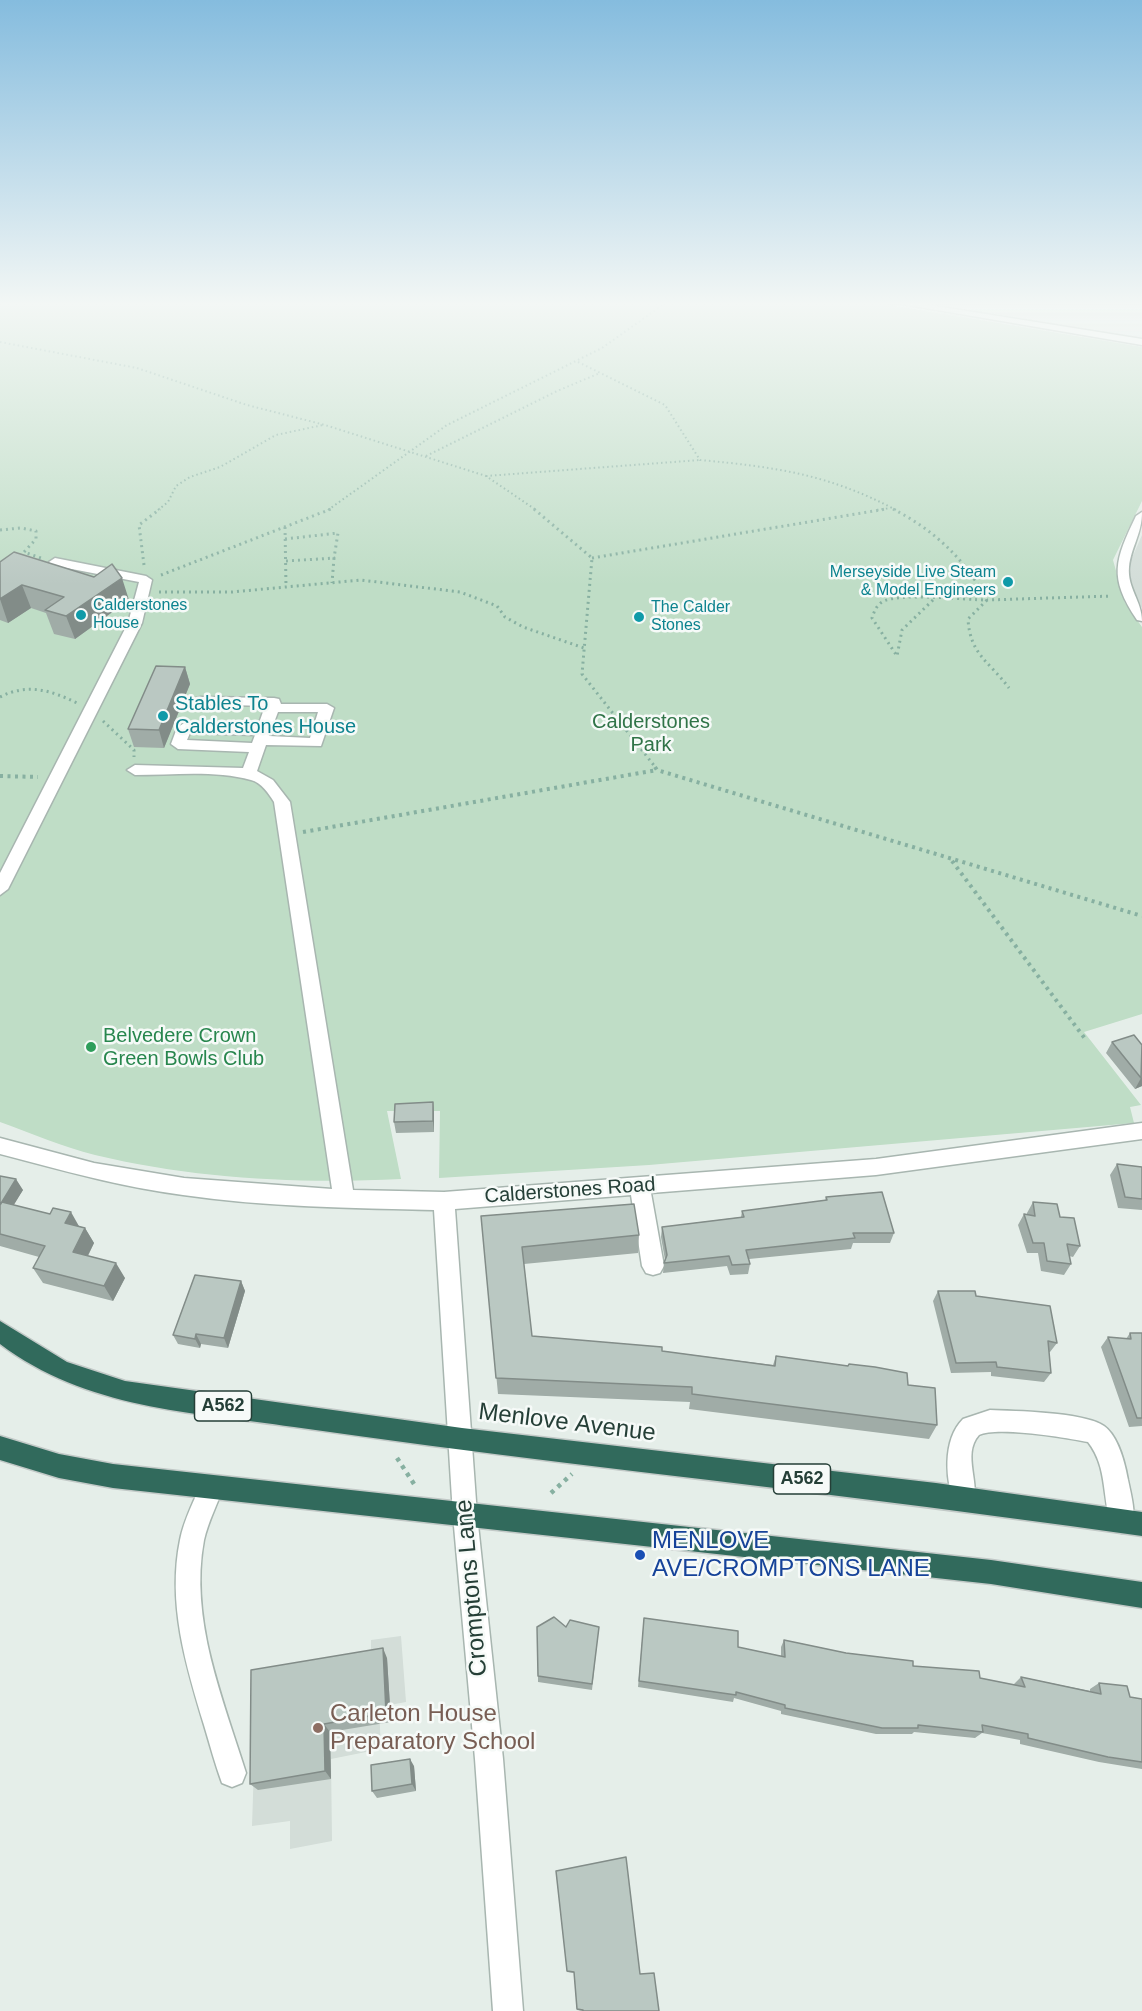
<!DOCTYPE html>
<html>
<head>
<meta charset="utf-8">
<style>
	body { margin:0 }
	canvas { display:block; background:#e5eee9 }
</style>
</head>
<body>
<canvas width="1142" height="2011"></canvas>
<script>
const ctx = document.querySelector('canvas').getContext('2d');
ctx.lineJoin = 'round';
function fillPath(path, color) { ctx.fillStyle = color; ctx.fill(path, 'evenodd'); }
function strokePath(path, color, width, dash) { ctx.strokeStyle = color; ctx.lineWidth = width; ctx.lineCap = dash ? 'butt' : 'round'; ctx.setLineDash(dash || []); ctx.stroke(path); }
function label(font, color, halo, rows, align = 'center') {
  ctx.font = font + ' Helvetica,sans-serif'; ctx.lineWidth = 5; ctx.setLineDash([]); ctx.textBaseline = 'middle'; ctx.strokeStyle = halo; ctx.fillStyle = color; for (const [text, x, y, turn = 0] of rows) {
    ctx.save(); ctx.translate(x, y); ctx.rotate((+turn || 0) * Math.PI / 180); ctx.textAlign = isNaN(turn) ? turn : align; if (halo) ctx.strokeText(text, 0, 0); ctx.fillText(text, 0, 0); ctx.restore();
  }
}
fillPath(new Path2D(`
	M1142 535V608L1132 598 1128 567Z
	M401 1636 406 1702 379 1707 381 1749 331 1759 332 1841 290 1849V1821L252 1826 256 1705 371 1687V1640Z`), '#d3ddd8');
fillPath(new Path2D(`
	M0 304H884L1142 347V501L1113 560 1125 603 1142 627V1014L1084 1032 1141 1105 1130 1107 1134 1123 649 1165 439 1178 440 1111H387L401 1179C299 1184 195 1179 95 1155 63 1147 31 1133 0 1122Z`), '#bfddc6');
const minor = new Path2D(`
	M902 304H923L1142 339V345Z
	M1142 512C1142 534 1131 547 1129 567 1127 588 1142 601 1142 621L1137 620C1108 577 1115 560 1136 516Z
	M55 558 146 576 152 580 142 623 8 889 0 895V873L128 623 139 582 51 565 49 562Z
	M201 697 274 698 279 699 281 704H327L334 708 321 746 266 745 257 771 273 780 290 802 353 1190 444 1192 876 1159 1142 1123V1139L876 1175 651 1193 664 1266 660 1273 653 1275 646 1273 642 1266 631 1195 455 1209 477 1515 503 1759 523 2011H493L475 1759 453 1515 434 1210C351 1208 266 1207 183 1195 121 1187 61 1170 0 1154V1138L94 1163 184 1178 332 1189 274 802C269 794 261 782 251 780 215 770 173 775 135 775L127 770 135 765 243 768 249 752 178 749 171 744 177 728 184 723 258 726 265 706 196 704 194 701 196 698ZM278 712H318L310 738 269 736ZM190 733 255 735 252 743 187 740Z
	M990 1410C1015 1411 1084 1412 1104 1426 1118 1436 1125 1463 1128 1480 1131 1495 1137 1515 1131 1530L1122 1533 1113 1530C1101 1500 1109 1469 1088 1442 1067 1438 997 1426 979 1435 961 1455 982 1485 972 1507L964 1511 956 1507C945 1482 942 1440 963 1419Z
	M211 1476 219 1480 223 1488C217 1505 208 1522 204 1540 189 1619 223 1699 246 1773L242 1783 232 1787 222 1783C215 1764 210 1745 204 1725 186 1666 167 1603 180 1540 184 1519 195 1499 203 1480Z`);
const highway = new Path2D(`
	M0 1321 67 1362 125 1381 462 1428 936 1483 1142 1512V1536C951 1509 759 1486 567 1463 476 1452 385 1440 294 1427 191 1412 86 1409 0 1344Z
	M0 1436 59 1454 113 1464 991 1560 1142 1582V1608L991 1584 113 1488 59 1478 0 1460Z`);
strokePath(minor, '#a8b6b0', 3);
strokePath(highway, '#c2c9c7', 3);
strokePath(new Path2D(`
	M0 342 137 368 247 405 325 425 486 476 536 510
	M578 362 665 405 700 460C775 467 828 474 896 510
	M426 456 557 391 600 373
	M486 476 700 460
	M158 510 168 502 176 486 190 477 220 467 276 435 323 425
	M328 510 447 425 602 348 664 304
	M877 510 890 508`), '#87b0a1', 2, [1.5, 3]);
strokePath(new Path2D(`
	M534 509 592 558 582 674 656 768
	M893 509C934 530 965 559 987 600L1112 596
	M285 527 286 587
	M0 530 21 528 36 531V539L24 552 41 558
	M285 539 338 533 334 558
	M592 558 886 509
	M286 561 334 558 332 583
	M144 565 139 525 160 509
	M161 575 331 509
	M159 592H232L361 580 460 592 497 606 505 617 523 627 584 648
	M933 600 902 630 897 656 872 618C874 612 876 606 882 602 898 592 966 600 987 600
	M987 600 968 619C970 655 990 662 1009 688
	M0 697C28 683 50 690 77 703
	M103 721 134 750V757`), '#87b0a1', 3, [2, 4]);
strokePath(new Path2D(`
	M655 767 657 770 1142 916
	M0 776 38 777
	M303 832 657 770
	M952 861 1086 1040`), '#87b0a1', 4, [3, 4.5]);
strokePath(new Path2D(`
	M397 1458 416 1487
	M551 1493 572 1474`), '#87b0a1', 4.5, [4, 5]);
fillPath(minor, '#fff');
fillPath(highway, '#316a5c');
fillPath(new Path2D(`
	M0 562 129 600 75 639 54 634 46 613 31 608 8 623 0 620Z
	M185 667 190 684 164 748 134 747 128 729Z
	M1112 1042 1142 1045V1086L1135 1089 1106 1053Z
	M433 1102 434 1114V1132L396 1133 394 1122Z
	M1117 1164 1142 1167V1210L1118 1208 1110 1175Z
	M0 1176 23 1190 13 1205 85 1228 94 1243 88 1256 125 1278 113 1301 43 1283 33 1268 39 1257 0 1246Z
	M826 1197 894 1233 890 1243H853L851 1249 749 1259 750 1264 748 1274 730 1275 727 1266 663 1273 664 1263 665 1260 661 1237 662 1227 741 1217 742 1211 825 1201Z
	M1033 1202 1060 1217 1080 1246 1073 1257 1069 1256 1071 1264 1064 1275 1041 1271 1038 1253H1027L1018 1225 1024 1214 1027 1215V1213Z
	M481 1216 639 1235 638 1253 524 1264 532 1336 662 1351 773 1365 776 1356 908 1385 937 1425 929 1439 689 1409 690 1402 498 1394Z
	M241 1281 245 1291 228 1348 201 1344 200 1348 178 1344 173 1335Z
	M938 1291 976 1296 1057 1343 1050 1352H1049L1051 1373 1044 1382 991 1376V1372L951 1373 933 1301Z
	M1130 1333H1142V1426L1129 1427 1101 1347 1108 1337 1126 1339Z
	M644 1618 738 1647 781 1656V1647L784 1640 846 1653 980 1678 1014 1685V1684L1021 1677 1090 1691V1689L1099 1683 1130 1697 1142 1699V1769L1099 1762 1020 1744V1740L982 1733 975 1738 914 1732 912 1734H876L781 1714V1711L734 1698 733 1702 638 1687Z
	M566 1627 598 1634 592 1690 538 1682V1676Z
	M387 1658 391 1722 330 1732 331 1779 258 1790 250 1784Z
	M414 1766 416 1791 377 1798 372 1791Z
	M556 1871 640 1974 583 2011 577 2010 574 1973 567 1972Z`), '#a0aca7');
fillPath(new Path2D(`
	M122 578 129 600 75 639 66 616Z
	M22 585 31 608 8 623 0 599Z
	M185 667 190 684 164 748 159 730Z
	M1142 1077V1086L1135 1089 1141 1078Z
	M433 1102 434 1114V1132L433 1121Z
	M16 1179 23 1190 1 1226 0 1205Z
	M71 1212 80 1228 65 1223Z
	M85 1228 94 1243 82 1267 73 1252Z
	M116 1263 125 1278 113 1301 104 1286Z
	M241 1281 245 1291 228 1348 224 1338Z
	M196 1334 201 1344 200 1348 195 1339Z
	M383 1648 387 1658 391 1722 386 1713Z
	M324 1724 330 1732 331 1779 325 1771Z
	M410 1759 414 1766 416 1791 412 1784Z`), '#828c88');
const building = new Path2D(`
	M14 552 94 577 112 564 122 578 66 616 45 610 64 597 22 585 0 599V562Z
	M156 666 185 667 159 730 128 729Z
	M1134 1035 1142 1045 1141 1078 1112 1042Z
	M433 1102V1121L394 1122 395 1104Z
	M1117 1164 1142 1167V1199L1125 1197Z
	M0 1176 16 1179 0 1205Z
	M882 1192 894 1233H853L855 1238 746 1250 750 1264 732 1265 729 1256 664 1263 667 1255 662 1227 744 1217 742 1211 827 1200 826 1197Z
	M2 1202 50 1214 53 1208 71 1212 65 1223 85 1228 73 1252 116 1263 104 1286 33 1268 45 1246 0 1234V1205Z
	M1033 1202 1057 1204 1060 1217 1074 1218 1080 1246 1067 1244 1071 1264 1047 1261 1044 1243H1033L1024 1214 1035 1216Z
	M634 1204 639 1235 522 1247 532 1336 662 1347V1351L775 1366 776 1356 848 1366 849 1364 875 1367 907 1373 908 1385 935 1388 937 1425 692 1394V1387L496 1378 481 1216Z
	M195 1275 241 1281 224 1338 196 1334 195 1339 173 1335Z
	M938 1291H975L976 1296 1050 1306 1057 1343 1048 1341 1051 1373 997 1367 996 1362 956 1363Z
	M1130 1333H1142V1418H1137L1108 1337 1131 1339Z
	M554 1617 566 1627 570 1620 599 1627 592 1684 538 1676 537 1627Z
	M644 1618 738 1631V1647L785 1657 784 1640 846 1653 913 1661V1666L979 1671 980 1678 1025 1687 1021 1677 1101 1694 1099 1683 1127 1686 1130 1697 1142 1699V1762L1108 1757 1028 1738V1734L982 1725 983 1732 918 1725V1728H882L785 1708V1705L736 1692V1695L639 1681Z
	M383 1648 386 1713 324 1724 325 1771 250 1784 251 1670Z
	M410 1759 412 1784 372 1791 371 1765Z
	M626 1857 640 1974 654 1973 659 2011H583V2010L577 2009 574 1972 567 1971 556 1871Z`);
fillPath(building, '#bac8c2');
strokePath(building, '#828c88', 1.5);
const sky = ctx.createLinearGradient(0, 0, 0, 585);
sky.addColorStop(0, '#85bcde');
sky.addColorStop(0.52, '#f3f7f5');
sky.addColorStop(1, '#f3f7f500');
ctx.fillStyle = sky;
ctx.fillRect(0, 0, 1142, 585);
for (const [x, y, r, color] of [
	[1008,582,6,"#0f9aa8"],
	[81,615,6,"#0f9aa8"],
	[639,617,6,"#0f9aa8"],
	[163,716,6,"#0f9aa8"],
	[91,1047,6,"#2e9e5b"],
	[640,1555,6,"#1a4fb4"],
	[318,1728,6,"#8d6e63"]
]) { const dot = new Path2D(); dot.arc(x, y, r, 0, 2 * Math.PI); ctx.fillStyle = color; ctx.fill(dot); strokePath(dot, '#f6faf8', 2); }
label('16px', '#0d838f', '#f6faf8', [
	["Merseyside Live Steam",996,573,"right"],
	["& Model Engineers",996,591,"right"],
	["Calderstones",93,606],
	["House",93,624],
	["The Calder",651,608],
	["Stones",651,626]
], 'left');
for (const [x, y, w] of [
	[223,1406,57],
	[802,1479,57]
]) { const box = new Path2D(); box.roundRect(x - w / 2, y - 15, w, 30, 4.5); ctx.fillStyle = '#f6faf8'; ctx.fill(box); strokePath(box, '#253f37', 1.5); }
label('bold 18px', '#253f37', null, [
	["A562",223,1406],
	["A562",802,1479]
]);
label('20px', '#0d838f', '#f6faf8', [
	["Stables To",175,704],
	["Calderstones House",175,727]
], 'left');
label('20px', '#307448', '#f6faf8', [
	["Calderstones",651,722],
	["Park",651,745]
]);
label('20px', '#27864d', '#f6faf8', [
	["Belvedere Crown",103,1036],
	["Green Bowls Club",103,1059]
], 'left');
label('20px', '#253f37', '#f6faf8', [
	["Calderstones Road",570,1191,-4]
]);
label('24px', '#253f37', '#f6faf8', [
	["Menlove Avenue",567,1423,7],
	["Cromptons Lane",472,1588,-95]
]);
label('24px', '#164399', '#f6faf8', [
	["MENLOVE",652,1541],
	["AVE/CROMPTONS LANE",652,1569]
], 'left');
label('24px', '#785e54', '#f6faf8', [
	["Carleton House",330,1714],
	["Preparatory School",330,1742]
], 'left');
</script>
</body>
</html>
